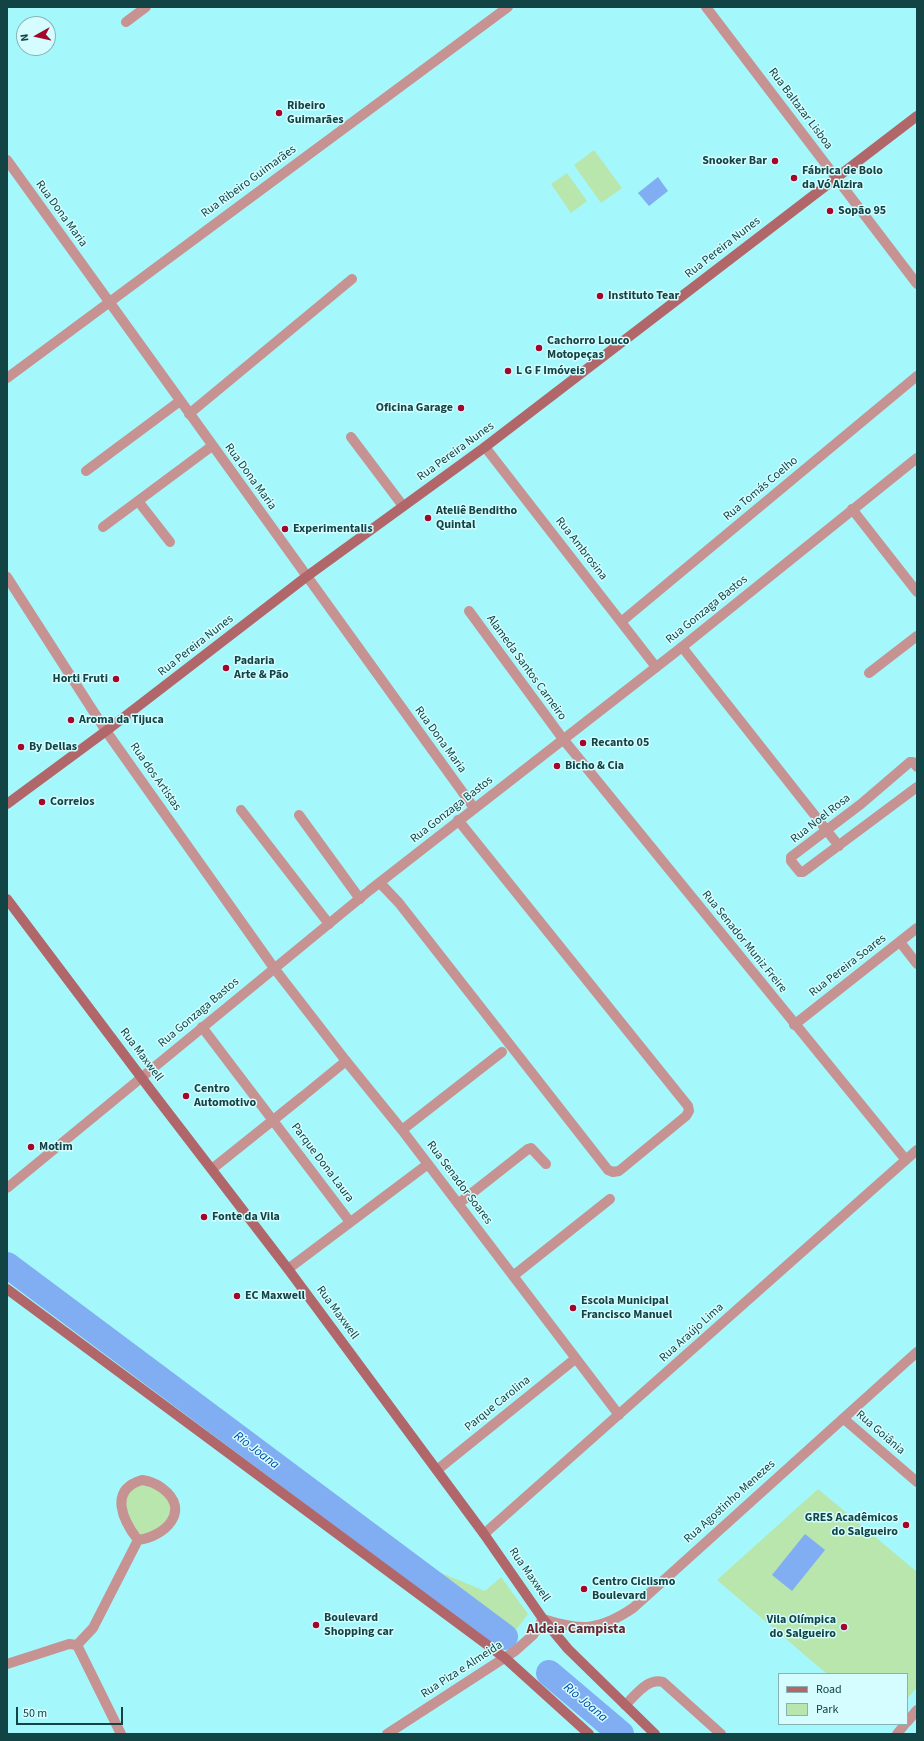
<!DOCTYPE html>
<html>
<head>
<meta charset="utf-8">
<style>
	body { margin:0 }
	#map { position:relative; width:924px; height:1741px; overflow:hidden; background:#a4f8fc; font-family:"Source Sans 3",sans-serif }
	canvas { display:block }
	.frame { position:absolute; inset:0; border:8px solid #124345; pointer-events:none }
	.legend { position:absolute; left:778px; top:1673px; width:130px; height:52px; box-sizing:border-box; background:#d5fdff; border:1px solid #87b3b5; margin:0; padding:5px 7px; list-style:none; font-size:12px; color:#124345 }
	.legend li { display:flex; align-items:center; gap:8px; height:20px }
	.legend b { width:20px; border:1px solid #87b3b5 }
	.north { position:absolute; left:16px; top:16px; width:40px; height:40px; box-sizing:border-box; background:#d5fdff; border:1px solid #87b3b5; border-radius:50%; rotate:262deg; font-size:11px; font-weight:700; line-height:16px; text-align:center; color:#124345 }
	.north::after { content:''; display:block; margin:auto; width:14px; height:18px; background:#a4062b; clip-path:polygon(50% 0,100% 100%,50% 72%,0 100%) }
	.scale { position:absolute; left:16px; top:1707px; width:107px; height:18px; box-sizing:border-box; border:2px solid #124345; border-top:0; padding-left:5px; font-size:12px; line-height:14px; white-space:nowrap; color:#124345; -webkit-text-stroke:3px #d5fdff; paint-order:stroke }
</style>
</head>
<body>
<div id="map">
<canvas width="924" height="1741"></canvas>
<div class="frame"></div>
<ul class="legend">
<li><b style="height:5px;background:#b16769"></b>Road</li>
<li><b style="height:11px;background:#b8e6ac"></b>Park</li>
</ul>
<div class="north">N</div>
<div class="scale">50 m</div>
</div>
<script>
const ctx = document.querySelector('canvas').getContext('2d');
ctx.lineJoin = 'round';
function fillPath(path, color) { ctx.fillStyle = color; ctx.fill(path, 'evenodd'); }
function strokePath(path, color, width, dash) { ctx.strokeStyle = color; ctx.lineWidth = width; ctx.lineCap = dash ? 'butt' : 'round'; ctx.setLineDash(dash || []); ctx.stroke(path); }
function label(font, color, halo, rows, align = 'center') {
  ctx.font = font + ' "Source Sans 3",sans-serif'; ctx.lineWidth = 3; ctx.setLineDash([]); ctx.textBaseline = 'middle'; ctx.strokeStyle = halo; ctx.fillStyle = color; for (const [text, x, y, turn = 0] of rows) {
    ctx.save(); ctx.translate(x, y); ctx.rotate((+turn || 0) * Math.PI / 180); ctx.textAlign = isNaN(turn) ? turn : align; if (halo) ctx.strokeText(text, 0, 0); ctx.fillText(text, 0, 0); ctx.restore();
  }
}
fillPath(new Path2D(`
	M594 150 622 188 601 203 574 165Z
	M567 173 587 201 571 213 551 184Z
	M143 1485C160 1490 168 1492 172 1510 165 1524 156 1535 138 1535 129 1516 112 1491 143 1485Z
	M818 1489 917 1572V1687L907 1699V1674H827L717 1580Z
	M439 1572 485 1591 501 1577 528 1614 516 1630Z`), '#b8e6ac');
fillPath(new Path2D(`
	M658 177 668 191 649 206 638 193Z
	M805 1534 825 1550 792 1591 772 1575Z`), '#81adf2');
strokePath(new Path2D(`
	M7 1265 505 1637
	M549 1673 621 1734`), '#81adf2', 26);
strokePath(new Path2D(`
	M469 611 563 739
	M302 1097 346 1061`), '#c69292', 10);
strokePath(new Path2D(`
	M706 7 917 284
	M126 22 146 7
	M7 160 474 808
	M7 378 508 7
	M189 414 352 279
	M351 437 403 506
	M485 447 656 667
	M86 471 180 401
	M138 501 170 542
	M852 509 917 592
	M103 527 212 446
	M7 577 106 731 274 968 346 1061 402 1130 619 1415
	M621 622 917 376
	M682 647 839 846
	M869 673 917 636
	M563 739 906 1160
	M917 767 913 762H910L861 804 791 857V861L800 872H803L917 787
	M241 810 329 924
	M299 815 360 899
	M380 883 399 903 608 1170 613 1172 619 1171 686 1116 689 1111 688 1106 458 820
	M900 942 917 964
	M794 1025 917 928
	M202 1027 350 1222
	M402 1130 502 1052
	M212 1169 302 1097
	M458 1204 528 1149 531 1148 546 1164
	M288 1269 428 1164
	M513 1276 610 1199
	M844 1419 917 1482
	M437 1470 575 1359
	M142 1480C150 1481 155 1483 162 1488 192 1510 165 1537 138 1540 123 1521 108 1490 142 1480Z
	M484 1534 917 1150
	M77 1645 93 1628 138 1540
	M77 1645 121 1734
	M7 1664 69 1644 77 1645
	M625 1705C636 1695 648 1677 663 1682L721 1734
	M907 1722 917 1710
	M387 1734 515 1651 533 1635 543 1619
	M897 1734 905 1724`), '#c69292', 10);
strokePath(new Path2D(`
	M7 1188 370 890 682 647 917 458
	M543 1619C581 1631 599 1631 633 1608L917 1352`), '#c69292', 10);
strokePath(new Path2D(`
	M7 804 106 731 306 577 485 447 917 116
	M7 899 153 1093 288 1269 484 1534 543 1619 568 1649 655 1734
	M7 1289 505 1658 589 1734`), '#b16769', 10);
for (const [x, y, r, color] of [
	[279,113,4,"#a4062b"],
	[775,161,4,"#a4062b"],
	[794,178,4,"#a4062b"],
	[830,211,4,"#a4062b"],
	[600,296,4,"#a4062b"],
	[539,348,4,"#a4062b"],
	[508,371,4,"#a4062b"],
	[461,408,4,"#a4062b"],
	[428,518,4,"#a4062b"],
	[285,529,4,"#a4062b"],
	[226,668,4,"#a4062b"],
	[116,679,4,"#a4062b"],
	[71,720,4,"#a4062b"],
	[583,743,4,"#a4062b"],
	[21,747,4,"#a4062b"],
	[557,766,4,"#a4062b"],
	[42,802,4,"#a4062b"],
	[186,1096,4,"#a4062b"],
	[31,1147,4,"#a4062b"],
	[204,1217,4,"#a4062b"],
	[237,1296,4,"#a4062b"],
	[573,1308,4,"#a4062b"],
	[906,1525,4,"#a4062b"],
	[584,1589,4,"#a4062b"],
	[316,1625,4,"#a4062b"],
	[844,1627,4,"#a4062b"]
]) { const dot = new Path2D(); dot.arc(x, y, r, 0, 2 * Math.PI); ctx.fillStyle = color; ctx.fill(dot); strokePath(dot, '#d5fdff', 1.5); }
label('bold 12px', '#124345', '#d5fdff', [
	["Ribeiro",287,106],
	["Guimarães",287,120],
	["Snooker Bar",767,161,"right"],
	["Fábrica de Bolo",802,171],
	["da Vó Alzira",802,185],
	["Sopão 95",838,211],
	["Instituto Tear",608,296],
	["Cachorro Louco",547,341],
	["Motopeças",547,355],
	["L G F Imóveis",516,371],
	["Oficina Garage",453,408,"right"],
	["Ateliê Benditho",436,511],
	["Quintal",436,525],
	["Experimentalis",293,529],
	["Padaria",234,661],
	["Arte & Pão",234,675],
	["Horti Fruti",108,679,"right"],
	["Aroma da Tijuca",79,720],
	["Recanto 05",591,743],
	["By Dellas",29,747],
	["Bicho & Cia",565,766],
	["Correios",50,802],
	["Centro",194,1089],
	["Automotivo",194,1103],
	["Motim",39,1147],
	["Fonte da Vila",212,1217],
	["EC Maxwell",245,1296],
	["Escola Municipal",581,1301],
	["Francisco Manuel",581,1315],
	["GRES Acadêmicos",898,1518,"right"],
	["do Salgueiro",898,1532,"right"],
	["Centro Ciclismo",592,1582],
	["Boulevard",592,1596],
	["Boulevard",324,1618],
	["Shopping car",324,1632],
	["Vila Olímpica",836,1620,"right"],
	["do Salgueiro",836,1634,"right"]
], 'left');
label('12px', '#124345', '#d5fdff', [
	["Rua Baltazar Lisboa",800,109,53],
	["Rua Ribeiro Guimarães",249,182,-36],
	["Rua Dona Maria",61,214,54],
	["Rua Pereira Nunes",723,248,-38],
	["Rua Pereira Nunes",456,452,-36],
	["Rua Dona Maria",250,477,54],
	["Rua Tomás Coelho",761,489,-40],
	["Rua Ambrosina",581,549,52],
	["Rua Gonzaga Bastos",707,610,-39],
	["Rua Pereira Nunes",196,646,-38],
	["Alameda Santos Carneiro",526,668,54],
	["Rua Dona Maria",440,740,54],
	["Rua dos Artistas",155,777,55],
	["Rua Gonzaga Bastos",452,810,-38],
	["Rua Noel Rosa",821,819,-38],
	["Rua Senador Muniz Freire",744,942,51],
	["Rua Pereira Soares",848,966,-38],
	["Rua Gonzaga Bastos",199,1013,-40],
	["Rua Maxwell",141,1055,53],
	["Parque Dona Laura",322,1163,53],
	["Rua Senador Soares",459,1183,53],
	["Rua Maxwell",337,1313,54],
	["Rua Araújo Lima",692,1333,-42],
	["Parque Carolina",498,1404,-39],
	["Rua Goiânia",880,1433,41],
	["Rua Agostinho Menezes",730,1502,-42],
	["Rua Maxwell",529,1575,55],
	["Rua Piza e Almeida",462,1670,-33]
]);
label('italic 13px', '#0048aa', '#d5fdff', [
	["Rio Joana",256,1451,37],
	["Rio Joana",585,1703,40]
]);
label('bold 14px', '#6d272c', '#d5fdff', [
	["Aldeia Campista",576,1630]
]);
</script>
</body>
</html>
